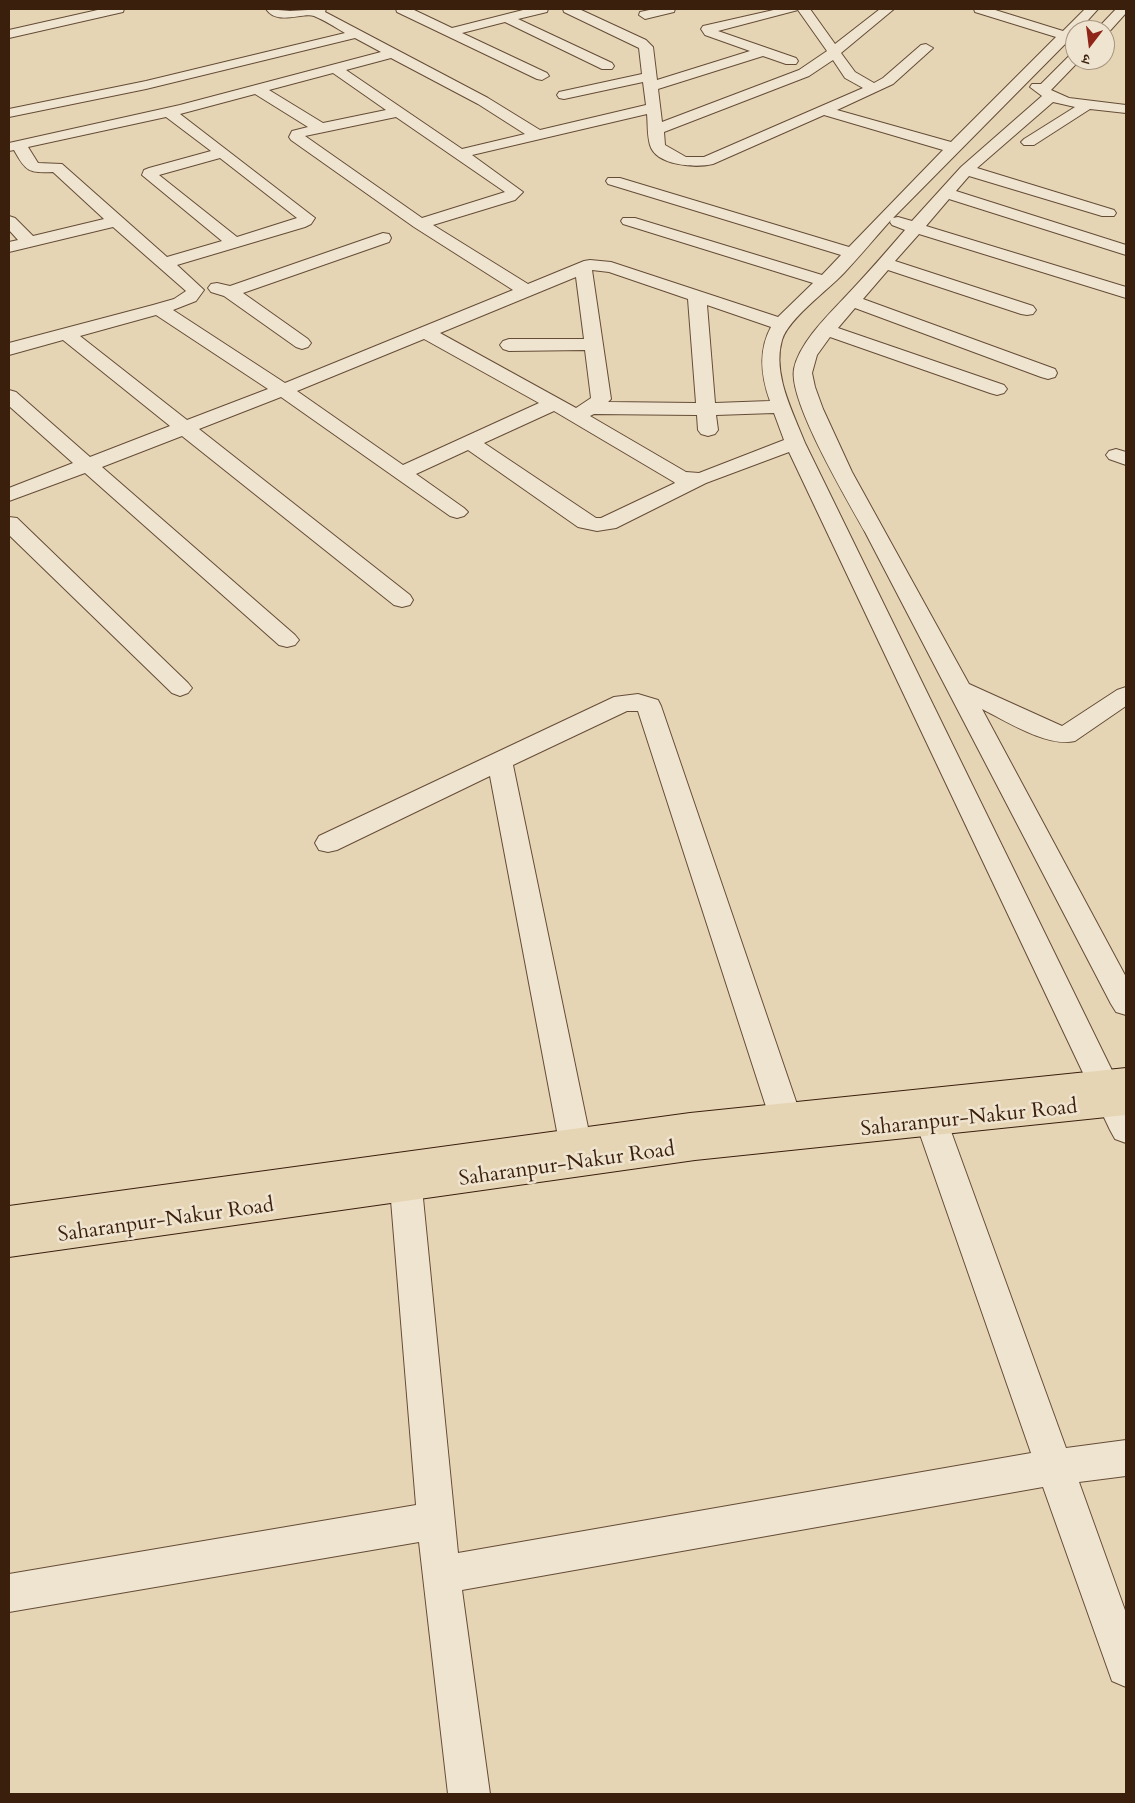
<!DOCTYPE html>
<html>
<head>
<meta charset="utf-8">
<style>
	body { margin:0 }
	#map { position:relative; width:1135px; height:1803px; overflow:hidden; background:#e6d5b5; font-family:Cardo,"Noto Serif Devanagari",serif }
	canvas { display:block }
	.frame { position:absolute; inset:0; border:10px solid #3a1f0d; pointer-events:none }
	.north { position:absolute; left:1065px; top:20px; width:50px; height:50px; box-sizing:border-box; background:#efe4cf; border:1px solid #a79581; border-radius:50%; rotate:195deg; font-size:14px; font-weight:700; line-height:20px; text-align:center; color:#3a1f0d }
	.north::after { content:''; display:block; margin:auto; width:18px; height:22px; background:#8f2418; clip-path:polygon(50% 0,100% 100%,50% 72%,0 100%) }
</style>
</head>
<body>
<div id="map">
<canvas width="1135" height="1803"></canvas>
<div class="frame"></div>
<div class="north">उ</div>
</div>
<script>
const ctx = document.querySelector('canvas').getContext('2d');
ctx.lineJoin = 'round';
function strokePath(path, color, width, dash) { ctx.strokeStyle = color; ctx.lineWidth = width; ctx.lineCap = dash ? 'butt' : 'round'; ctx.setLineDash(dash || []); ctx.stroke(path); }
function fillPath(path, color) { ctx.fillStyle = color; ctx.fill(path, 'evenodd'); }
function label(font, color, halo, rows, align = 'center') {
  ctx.font = font + ' Cardo,serif'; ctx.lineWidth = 5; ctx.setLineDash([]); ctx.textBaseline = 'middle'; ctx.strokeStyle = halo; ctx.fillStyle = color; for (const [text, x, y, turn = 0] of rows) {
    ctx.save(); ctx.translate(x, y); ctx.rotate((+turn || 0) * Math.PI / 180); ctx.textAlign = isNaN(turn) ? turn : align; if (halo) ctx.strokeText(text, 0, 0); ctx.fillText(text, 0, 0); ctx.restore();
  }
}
const minor = new Path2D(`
	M102 9H124L123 12 9 38V30Z
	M266 9 290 11 326 9 325 12 488 98 540 130 646 105 643 82 564 99 559 98 557 95 559 92 642 74 639 48 564 12 563 9H579L646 40 653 47 657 80 750 51 705 35 701 29 703 26 778 9H810L835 44 880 9H894L841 53 855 72 874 83 883 78 921 45 926 44 933 48 893 84 837 110 951 142 1056 37 975 12 974 9H992L1063 31 1085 9H1098L1079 30H1075V34L893 218 898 217 912 221 961 167 1042 96 1030 87 1032 84H1041L1070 55 1075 54V60H1080L1051 90 1069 98 1126 105V113L1090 109 1034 145H1024L1021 142 1024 139 1075 107 1053 102 977 168 1114 210 1116 213 1114 216H1102L969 176 956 191 1126 245V255L949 199 926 226 1126 287V298L919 234 895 261 1033 306 1036 310 1033 314 1027 315 1021 314 888 270 863 299 1055 369 1057 373 1055 377 1048 379 1041 377 855 308 838 328 1004 385 1007 389 1004 393 997 395 990 393 830 337 817 355 812 373 815 387 823 409 852 472 969 684 1062 726 1117 690 1126 687V706L1075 741C1048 748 1006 721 982 709L1126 977V1015L1116 1012 1111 1004 865 532C848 501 788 401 794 369 799 343 829 314 847 295 867 274 886 252 905 230L892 225 890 222 891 220 890 221C874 239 860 256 844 273 828 290 788 319 782 340 772 374 793 412 805 443L1126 1099V1143L1115 1139 1110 1130 789 452 706 483 616 528 597 531 578 527 468 450 416 474 464 508 468 512 464 516 457 518 450 516 281 397 199 429 410 595 413 600 410 605 402 607 394 605 182 436 102 467 295 635 299 640 295 645 287 647 279 645 85 473 9 501V488L73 463 9 406V390L16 392 90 457 170 426 63 340 9 355V343L153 305 174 299 186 291 113 227 9 252V242L18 240 9 230V216L15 218 33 236 104 219 53 172C29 173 26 172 14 150L9 151V143L180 105 381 52 355 38 146 89 9 117V109L146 81 345 33C335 27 324 20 314 16 303 12 277 26 266 9ZM798 10 827 51 799 70 662 122 658 89 763 56 786 64H796L798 61 796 58 718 31ZM391 58 478 104 525 134 462 149 346 70ZM833 60 845 78 863 88 704 157H686L665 145 664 132 809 76ZM333 73 386 110 323 123 269 90ZM255 94 308 127 292 131 289 137 291 140 414 227 513 290 285 383 173 310 196 301 204 290 177 265 305 227 311 224 315 218 180 114ZM647 114C648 124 647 134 650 145 656 166 696 168 713 164L824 115 943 150 849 247 620 178H608L606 181 608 184 841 255 822 275 635 218H623L621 221 623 224 813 283 778 317 611 262 590 260 584 261 528 284 433 225 515 200 523 192 472 155ZM166 117 211 151 149 168 144 170 142 175 222 241 167 257 62 164 38 163 28 147ZM396 117 505 192 422 218 305 136ZM220 158 297 218 237 237 159 175ZM592 270 609 272 688 299 696 403 608 402 611 399ZM576 277 584 339H509L503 341 500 345 503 349 509 351 585 350 591 398 576 408 440 333ZM707 305 771 327C758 351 761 376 770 401L715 403ZM156 315 268 389 187 420 80 336ZM424 339 539 403 403 465 297 391ZM554 411 674 482 675 483 601 518H596L484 443ZM774 413 784 440 699 473 686 472 590 416 594 414 697 415 698 430 701 434 708 436 715 434 718 430 716 415Z
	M396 9H412L452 28 527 9H548L547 12 518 19 612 63 614 66 612 69H602L505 22 462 33 547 73 549 76 542 80 537 79 397 12Z
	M654 9H675L674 12 645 19 639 15 640 12Z
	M1116 9H1126V13L1108 33H1105V30H1096Z
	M383 233 389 234 391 238 389 242 243 293 308 339 311 343 308 347 302 349 296 347 224 296 211 292 208 288 211 284 217 283 230 286Z
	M1116 449 1126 452V465L1109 459 1106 455 1109 451Z
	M9 517 17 518 188 683 192 688 188 693 180 696 172 693 9 535Z
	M638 694 658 700 661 706 801 1116 796 1125 785 1129 774 1125 769 1116 638 711H627L513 765 591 1142 586 1151 575 1155 564 1151 559 1142 490 776 337 850 328 852 319 850 315 843 319 836 614 697Z
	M932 1110 943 1114 948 1123 1066 1448 1126 1440V1476L1079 1482 1126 1613V1687L1112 1681 1043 1487 462 1590 490 1794H448L419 1542 9 1612V1574L416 1505 390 1188 395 1178 406 1174 417 1178 422 1188 458 1553 1031 1453 916 1123 921 1114Z`);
const major = new Path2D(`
	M1126 1068V1115L695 1160 9 1257V1206L690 1113Z`);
strokePath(minor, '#654c37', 2);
strokePath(major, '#3a1f0d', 2);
fillPath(minor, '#efe4cf');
fillPath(major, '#e6d5b5');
label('21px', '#3a1f0d', '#efe4cf', [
	["Saharanpur-Nakur Road",969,1119,-6],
	["Saharanpur-Nakur Road",567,1165,-8],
	["Saharanpur-Nakur Road",166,1221,-8]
]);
</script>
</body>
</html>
